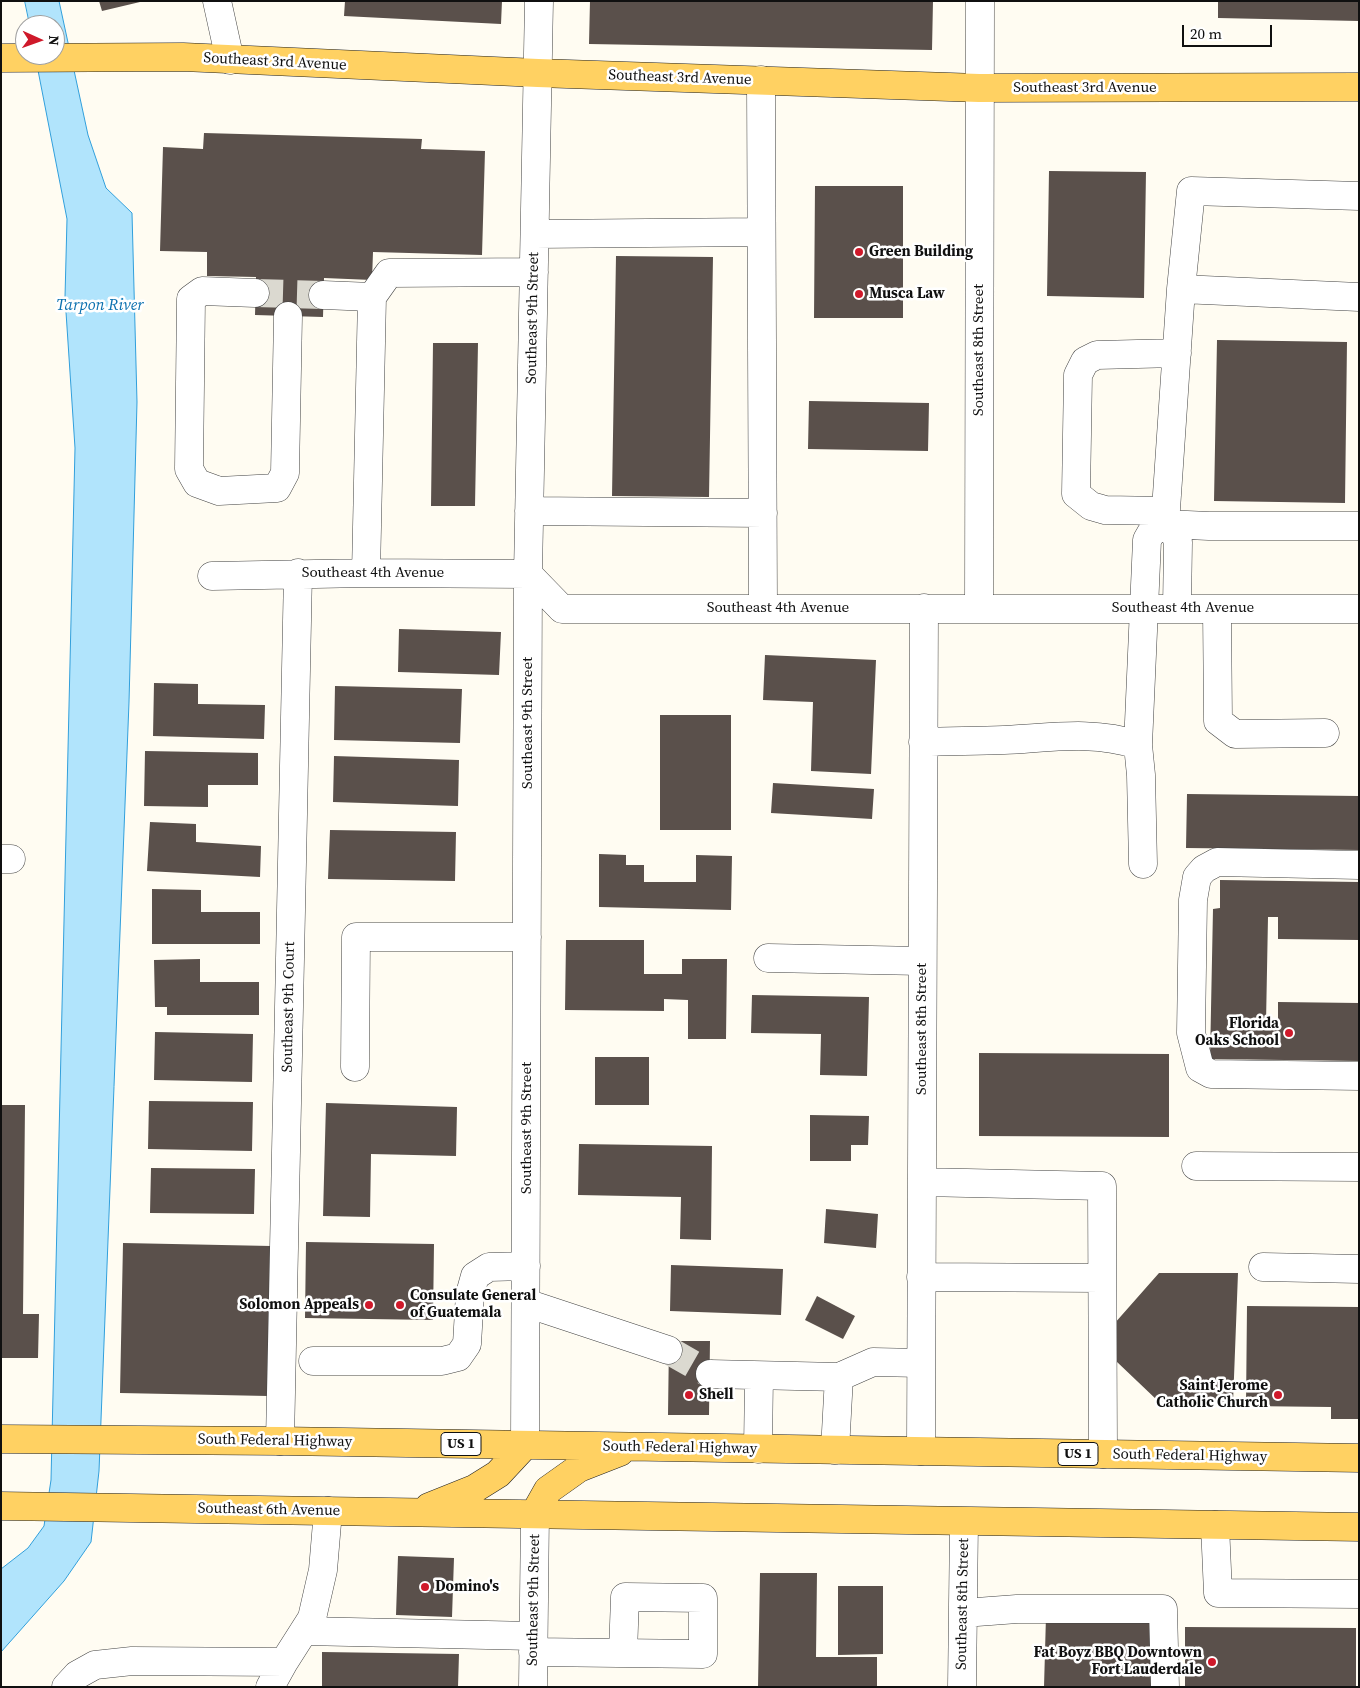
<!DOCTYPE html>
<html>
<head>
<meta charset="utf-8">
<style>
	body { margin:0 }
	#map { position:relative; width:1360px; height:1688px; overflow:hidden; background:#fffcf2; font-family:"Source Serif 4",serif }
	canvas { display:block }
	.frame { position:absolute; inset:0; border:2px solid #101010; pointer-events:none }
	.north { position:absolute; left:15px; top:15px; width:50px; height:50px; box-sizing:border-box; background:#fff; border:1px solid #9f9f9f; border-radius:50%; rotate:92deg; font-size:14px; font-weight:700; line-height:20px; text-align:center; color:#101010 }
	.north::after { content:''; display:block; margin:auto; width:18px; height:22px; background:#cf192a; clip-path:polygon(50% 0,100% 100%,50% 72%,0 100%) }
	.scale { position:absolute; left:1182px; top:25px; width:90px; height:22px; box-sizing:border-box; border:2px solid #101010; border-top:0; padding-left:6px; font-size:15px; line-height:18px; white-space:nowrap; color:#101010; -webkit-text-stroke:4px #fff; paint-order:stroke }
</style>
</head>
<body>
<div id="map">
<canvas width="1360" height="1688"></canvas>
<div class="frame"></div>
<div class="north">N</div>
<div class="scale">20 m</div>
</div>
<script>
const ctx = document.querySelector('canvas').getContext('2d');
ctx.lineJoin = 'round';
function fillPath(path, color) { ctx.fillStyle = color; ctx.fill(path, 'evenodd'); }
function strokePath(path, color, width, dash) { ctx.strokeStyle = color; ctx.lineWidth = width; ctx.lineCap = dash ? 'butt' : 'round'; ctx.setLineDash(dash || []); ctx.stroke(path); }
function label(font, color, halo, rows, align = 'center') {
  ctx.font = font + ' "Source Serif 4",serif'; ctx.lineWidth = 5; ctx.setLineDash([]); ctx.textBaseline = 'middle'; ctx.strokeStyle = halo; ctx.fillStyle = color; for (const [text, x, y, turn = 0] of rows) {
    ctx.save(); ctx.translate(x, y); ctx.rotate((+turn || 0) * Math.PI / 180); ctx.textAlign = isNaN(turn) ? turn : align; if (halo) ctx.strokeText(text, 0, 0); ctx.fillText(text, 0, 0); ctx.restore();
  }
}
const water = new Path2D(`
	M25 1H59L88 135 106 188 132 213 137 402 129 702 99 1471 91 1542 64 1581 1 1652V1569L28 1548 44 1526 51 1480 75 448 65 297 67 219 35 55H55V25H30Z`);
fillPath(water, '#b1e4fc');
strokePath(water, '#319fdb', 1);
fillPath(new Path2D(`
	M99 1H140V2L102 11Z
	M345 1H502L501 24 344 16Z
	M590 1H933L932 50 589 44Z
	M1218 1H1359V21L1218 18Z
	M204 133 422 139 421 149 485 151 482 255 373 252 372 280 324 278 323 317 255 315 256 277 207 276V252L160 251 163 147 203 149Z
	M1049 171 1146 172 1144 298 1047 296Z
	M815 186H903V318H814Z
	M616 256 713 257 709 497 612 496Z
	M1217 340 1347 342 1345 503 1214 501Z
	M433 343H478L475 506H431Z
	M809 401 929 403 928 451 808 449Z
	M399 629 501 632 499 675 398 672Z
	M765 655 876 660 871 774 811 771 813 702 763 700Z
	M154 683 198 684V704L265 705 264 739 153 736Z
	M335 686 462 689 460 743 334 740Z
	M660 715H731V830H660Z
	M145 751 258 753V785H208V807L144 806Z
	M334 756 459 760 458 806 333 802Z
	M773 783 874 789 872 819 771 813Z
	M1187 794 1359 796V850L1186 848Z
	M150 822 196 824V842L261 846 260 877 147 871Z
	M330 830 456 832 455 881 328 879Z
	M599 854 626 855V865H644V882H696V855L732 856 731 910 599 907Z
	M1220 880 1359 882V940L1278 939V917H1268L1266 1023H1278V1002L1359 1003V1061L1210 1059 1213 909 1220 908Z
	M152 889 201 890V912H260V944H152Z
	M566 940H644V974H682V959H727L726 1039H688V1000L664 999V1011L565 1010Z
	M200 959V982H259V1015H167V1007H155L154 960Z
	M752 995 869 997 867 1076 820 1075 821 1034 751 1033Z
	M155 1032 253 1034 252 1082 154 1080Z
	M979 1053 1169 1054V1137L979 1136Z
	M595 1057H649V1105H595Z
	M149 1101 253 1102 252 1151 148 1149Z
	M326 1103 457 1107 456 1156 371 1154 370 1217 323 1216Z
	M1 1105H25L23 1314H39L38 1358H1Z
	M810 1115 869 1116 868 1145H851V1161H810Z
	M579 1144 712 1146 711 1240 680 1239 681 1197 578 1195Z
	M151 1168 255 1169 254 1214 150 1213Z
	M826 1209 878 1214 876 1248 824 1243Z
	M306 1242 434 1244 433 1320 305 1318Z
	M123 1243 271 1246 268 1396 120 1393Z
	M671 1265 783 1269 781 1315 670 1311Z
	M1159 1273H1238L1233 1403 1158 1401 1116 1361 1114 1324Z
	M817 1296 855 1316 843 1339 805 1320Z
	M1247 1306 1359 1307V1419H1331V1407L1246 1406Z
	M669 1341H710L709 1415H668Z
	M398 1556 454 1558 452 1617 396 1615Z
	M760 1573H817L816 1657H877V1687H758Z
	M838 1586H883V1654L838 1655Z
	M1046 1616 1157 1619 1155 1687H1044Z
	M1185 1627 1356 1628V1687H1185Z
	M322 1652 459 1654 458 1687H322Z`), '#5a504b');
strokePath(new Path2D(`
	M255 293 323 295
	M668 1350 710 1374`), '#dbd9d0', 28, [28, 14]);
const minor = new Path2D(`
	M217 1 230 60
	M761 80 763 608
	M535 234 761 232
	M1181 289 1191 191 1359 196
	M255 293 202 291 191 299 189 469 197 483 219 491 277 488 285 473 288 316
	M323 295 372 297
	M1359 297 1181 289 1165 524 1209 526H1359
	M529 511 763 513
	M1166 511 1105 510 1091 506 1076 494 1078 375 1085 361 1097 355 1177 353
	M366 573 372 297 389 273 534 272
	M212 576 366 573 528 574 562 609H1359
	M979 608 980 1
	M1217 609 1218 721 1235 734 1325 733
	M923 742C950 741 977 741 1004 740 1049 738 1093 730 1138 745L1141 775 1143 864
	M1138 745 1147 540 1151 533 1165 524 1175 534 1178 542 1177 608
	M1 859H11
	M1359 865 1217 862 1204 869 1197 877 1193 900 1191 1033 1200 1068 1211 1074 1359 1076
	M768 958 922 961
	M355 1067 356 937H527
	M1196 1166 1359 1167
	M922 1182 1102 1186 1103 1454
	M1263 1267 1359 1269
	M921 1277 1101 1278
	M526 1303 668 1350
	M313 1361H442L458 1357 467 1344 470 1294 475 1276 489 1267 526 1266
	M710 1374 839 1377 873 1362 921 1363
	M280 1441 298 573
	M525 1445 528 574 539 1
	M758 1449 759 1376
	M835 1450 839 1377
	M921 1451 924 608
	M1215 1525 1218 1593 1359 1594
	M963 1613 1017 1609H1163L1165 1687
	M304 1631 533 1636
	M533 1652 703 1654V1598L625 1597 623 1653
	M66 1687 77 1675 95 1665 132 1661 284 1662
	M270 1687 284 1662 312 1618 323 1570 328 1511
	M533 1687 535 1513
	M962 1687 964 1522`);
const major = new Path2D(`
	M1 58 183 57 538 73 979 88 1359 87
	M1 1439 280 1441 1359 1458
	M1 1506 1359 1527
	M429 1507 474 1489 498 1474 525 1445
	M535 1513 548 1490 579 1468 620 1452`);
strokePath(minor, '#434343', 29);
strokePath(major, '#212121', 29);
strokePath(minor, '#fff', 28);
strokePath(major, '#ffd162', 28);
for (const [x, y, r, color] of [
	[859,252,5,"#cf192a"],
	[859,294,5,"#cf192a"],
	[1289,1033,5,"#cf192a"],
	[369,1305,5,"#cf192a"],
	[400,1305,5,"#cf192a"],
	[689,1395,5,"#cf192a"],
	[1278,1395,5,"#cf192a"],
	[425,1587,5,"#cf192a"],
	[1212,1662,5,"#cf192a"]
]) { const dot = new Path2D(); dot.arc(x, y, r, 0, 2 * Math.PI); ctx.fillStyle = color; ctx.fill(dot); strokePath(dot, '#fff', 2); }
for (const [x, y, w] of [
	[461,1444,40],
	[1078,1454,40]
]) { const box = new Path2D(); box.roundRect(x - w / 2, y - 11.5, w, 23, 4); ctx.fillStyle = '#fff'; ctx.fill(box); strokePath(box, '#101010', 1); }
label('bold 14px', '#101010', null, [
	["US 1",461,1444],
	["US 1",1078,1454]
]);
label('15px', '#101010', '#fff', [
	["Southeast 3rd Avenue",275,62,3],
	["Southeast 3rd Avenue",680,78,2],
	["Southeast 3rd Avenue",1085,88],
	["Southeast 9th Street",533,318,-89],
	["Southeast 8th Street",979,350,-90],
	["Southeast 4th Avenue",373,573],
	["Southeast 4th Avenue",778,608],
	["Southeast 4th Avenue",1183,608],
	["Southeast 9th Street",528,723,-90],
	["Southeast 9th Court",289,1007,-89],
	["Southeast 8th Street",922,1029,-90],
	["Southeast 9th Street",527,1128,-90],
	["South Federal Highway",275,1441,1],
	["South Federal Highway",680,1448,1],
	["South Federal Highway",1190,1456,1],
	["Southeast 6th Avenue",269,1510,1],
	["Southeast 9th Street",534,1600,-89],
	["Southeast 8th Street",963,1604,-89]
]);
label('bold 15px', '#101010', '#fff', [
	["Green Building",869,252],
	["Musca Law",869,294],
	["Florida",1279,1024,"right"],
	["Oaks School",1279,1041,"right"],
	["Consulate General",410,1296],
	["of Guatemala",410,1313],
	["Solomon Appeals",359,1305,"right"],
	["Saint Jerome",1268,1386,"right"],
	["Catholic Church",1268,1403,"right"],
	["Shell",699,1395],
	["Domino's",435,1587],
	["Fat Boyz BBQ Downtown",1202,1653,"right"],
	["Fort Lauderdale",1202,1670,"right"]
], 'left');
label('italic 16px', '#0b70af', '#fff', [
	["Tarpon River",100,306]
]);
</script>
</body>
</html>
